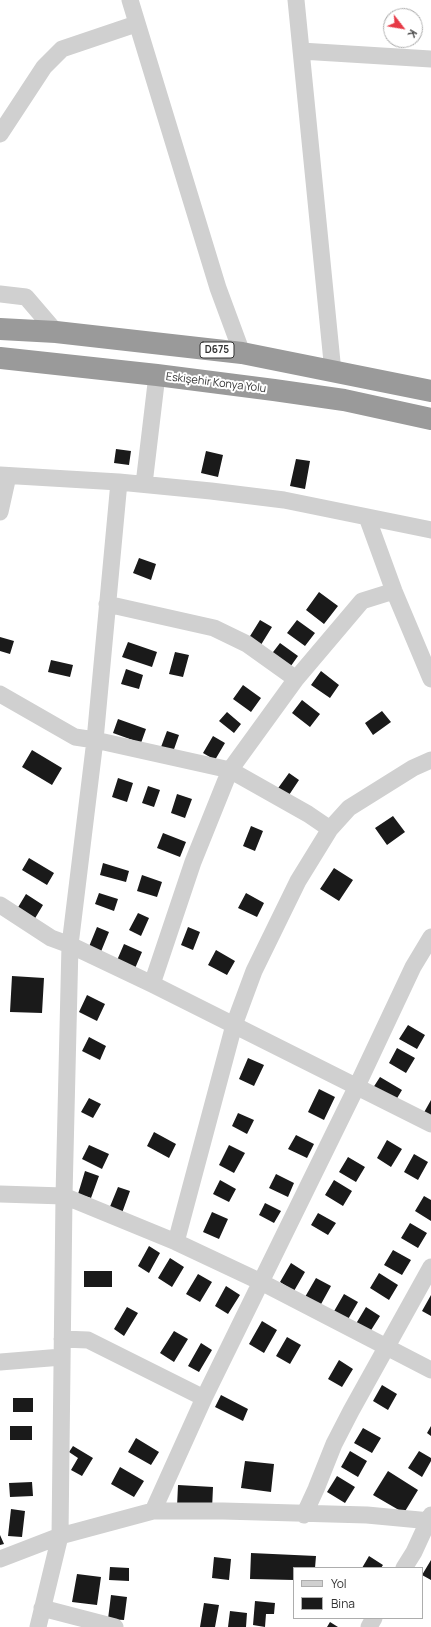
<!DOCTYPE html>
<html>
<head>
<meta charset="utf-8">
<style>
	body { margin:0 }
	#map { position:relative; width:431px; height:1627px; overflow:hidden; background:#fff; font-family:Manrope,sans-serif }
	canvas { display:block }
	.legend { position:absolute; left:293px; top:1567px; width:130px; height:52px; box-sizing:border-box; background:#fff; border:1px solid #adadad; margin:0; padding:5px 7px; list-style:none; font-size:12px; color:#333 }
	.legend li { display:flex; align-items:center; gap:8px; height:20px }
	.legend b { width:20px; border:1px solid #adadad }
	.north { position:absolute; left:383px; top:8px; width:40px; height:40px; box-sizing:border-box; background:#fff; border:1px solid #adadad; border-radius:50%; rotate:121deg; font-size:11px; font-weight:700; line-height:16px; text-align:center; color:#333 }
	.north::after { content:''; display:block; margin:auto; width:14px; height:18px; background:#e63946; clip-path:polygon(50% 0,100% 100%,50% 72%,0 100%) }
</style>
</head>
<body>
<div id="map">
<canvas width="431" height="1627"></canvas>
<ul class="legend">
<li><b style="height:5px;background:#d0d0d0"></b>Yol</li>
<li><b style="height:11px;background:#1a1a1a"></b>Bina</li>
</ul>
<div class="north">K</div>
</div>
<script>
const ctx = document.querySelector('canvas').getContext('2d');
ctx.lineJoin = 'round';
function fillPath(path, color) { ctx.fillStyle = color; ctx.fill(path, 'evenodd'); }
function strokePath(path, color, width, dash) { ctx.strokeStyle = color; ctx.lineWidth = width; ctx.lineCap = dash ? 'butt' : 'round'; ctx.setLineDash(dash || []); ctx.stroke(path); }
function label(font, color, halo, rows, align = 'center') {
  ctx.font = font + ' Manrope,sans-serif'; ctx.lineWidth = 4; ctx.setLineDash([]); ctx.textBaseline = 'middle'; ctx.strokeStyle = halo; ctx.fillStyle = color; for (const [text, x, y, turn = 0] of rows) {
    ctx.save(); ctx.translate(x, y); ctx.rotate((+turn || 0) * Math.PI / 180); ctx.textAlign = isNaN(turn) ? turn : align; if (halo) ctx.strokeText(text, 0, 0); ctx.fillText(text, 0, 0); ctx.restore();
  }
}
fillPath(new Path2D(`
	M116 449 131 451 129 465 114 463Z
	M206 451 223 455 218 477 201 473Z
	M296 459 310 461 305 489 290 486Z
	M139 558 156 564 151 580 133 573Z
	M319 592 338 606 324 624 306 610Z
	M260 620 272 627 259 648 247 641Z
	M297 620 315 633 305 646 287 633Z
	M0 637 14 641 10 654 0 651Z
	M128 642 157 652 152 667 122 657Z
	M280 643 298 656 288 670 270 656Z
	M175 652 189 655 183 677 169 674Z
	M51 660 73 665 70 677 48 672Z
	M126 669 143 675 139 689 121 684Z
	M321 671 339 685 330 698 311 685Z
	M243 685 261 698 251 712 233 699Z
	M302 700 320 714 310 727 292 713Z
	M382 711 391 722 373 735 365 723Z
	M227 712 241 724 234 733 219 721Z
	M118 719 146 729 141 743 113 733Z
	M167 731 179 735 173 752 161 747Z
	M213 736 225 743 215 760 203 753Z
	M32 750 62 768 52 785 22 767Z
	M289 773 299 780 287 798 276 791Z
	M118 778 133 783 127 802 112 797Z
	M148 786 160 790 154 807 142 803Z
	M177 794 192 799 185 818 171 813Z
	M393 816 405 832 387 845 375 828Z
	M251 826 263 831 255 851 243 846Z
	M163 833 186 842 180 857 157 848Z
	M29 858 54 873 47 885 22 870Z
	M103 863 129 871 126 882 100 875Z
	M334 868 353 880 339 901 320 889Z
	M142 875 162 882 157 897 137 891Z
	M99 893 118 899 114 911 95 904Z
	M246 893 264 903 257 917 238 908Z
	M26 894 43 905 34 920 17 909Z
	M138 913 149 918 141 936 129 930Z
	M97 927 109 932 100 954 88 949Z
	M188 927 200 932 193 950 181 945Z
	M124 944 142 952 133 973 115 965Z
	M216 950 235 961 227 975 208 965Z
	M12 976 44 978 42 1013 10 1012Z
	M87 995 105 1004 97 1021 79 1012Z
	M408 1025 425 1035 417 1049 399 1039Z
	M89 1037 106 1046 100 1060 82 1051Z
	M397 1048 415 1058 406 1073 389 1063Z
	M248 1058 264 1065 254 1086 239 1079Z
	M380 1077 402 1090 393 1105 371 1091Z
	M319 1089 335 1097 324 1120 308 1112Z
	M89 1098 101 1104 93 1118 81 1112Z
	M431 1100V1121L422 1116Z
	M238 1113 254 1120 247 1134 232 1126Z
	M154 1132 176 1144 169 1158 147 1146Z
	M296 1135 314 1144 307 1158 288 1149Z
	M387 1140 402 1149 391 1167 377 1158Z
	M89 1145 109 1154 102 1169 82 1159Z
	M229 1145 245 1153 234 1173 219 1165Z
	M414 1154 428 1162 418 1180 404 1172Z
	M348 1157 365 1167 356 1182 339 1172Z
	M85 1171 99 1176 91 1198 78 1194Z
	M276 1174 294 1183 288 1197 269 1188Z
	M220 1180 236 1189 229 1202 213 1194Z
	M334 1180 352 1191 343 1206 325 1195Z
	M118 1187 130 1191 122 1213 109 1209Z
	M424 1196 431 1200V1221L415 1211Z
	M265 1203 281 1211 274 1223 259 1215Z
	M212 1212 228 1219 219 1239 203 1232Z
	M318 1213 336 1223 328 1235 311 1225Z
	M410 1223 427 1233 418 1248 401 1238Z
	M149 1246 160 1253 149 1273 138 1266Z
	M393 1250 411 1260 402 1275 384 1265Z
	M170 1258 184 1267 172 1287 158 1278Z
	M291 1263 305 1272 294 1291 280 1282Z
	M84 1271H112V1287H84Z
	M379 1273 398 1285 389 1300 370 1288Z
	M198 1274 212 1282 200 1302 186 1294Z
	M316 1278 331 1286 320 1306 305 1297Z
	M226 1286 240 1295 228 1314 215 1306Z
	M344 1294 358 1302 347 1321 333 1313Z
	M431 1295V1316L422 1311Z
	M127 1307 138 1313 124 1336 114 1329Z
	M366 1307 380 1316 368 1335 354 1327Z
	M262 1321 277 1330 264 1353 249 1344Z
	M174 1331 188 1339 174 1362 160 1353Z
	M287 1337 301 1345 290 1364 276 1356Z
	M201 1343 212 1350 199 1372 188 1366Z
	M339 1360 353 1369 342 1387 328 1379Z
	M382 1385 397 1394 388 1410 373 1401Z
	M221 1395 248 1409 243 1421 215 1407Z
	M13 1398H33V1412H13Z
	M10 1426H32V1440H10Z
	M431 1426V1436L427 1433Z
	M363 1428 381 1438 372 1453 354 1443Z
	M136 1438 159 1452 151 1465 128 1452Z
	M73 1446 93 1458 82 1476 71 1470 78 1458 69 1452Z
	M350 1451 367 1461 358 1477 341 1467Z
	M419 1451 431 1458V1461L422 1477 408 1468Z
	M245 1461 274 1464 271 1492 241 1488Z
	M120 1467 144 1481 134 1497 111 1484Z
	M388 1471 418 1490 404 1513 373 1495Z
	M337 1476 355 1487 345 1503 327 1492Z
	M32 1482 33 1496 10 1497 9 1483Z
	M178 1485 213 1487 212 1509 177 1507Z
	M11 1509 25 1511 22 1537 8 1536Z
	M0 1535 4 1544 0 1545Z
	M251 1553 316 1556 315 1568H294V1580L250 1579Z
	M369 1556 383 1565 381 1568H362Z
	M214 1557 231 1559 229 1580 212 1578Z
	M431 1560V1580L422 1575Z
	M110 1567 129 1568V1581L109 1580Z
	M77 1574 101 1577 97 1605 72 1602Z
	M111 1595 127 1597 124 1620 108 1619Z
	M255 1601 275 1603 274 1614H266L265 1627 253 1625Z
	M204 1603 219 1605 215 1627H200Z
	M230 1611 247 1613 246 1627H228Z
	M330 1622 338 1627H327Z`), '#1a1a1a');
strokePath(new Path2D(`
	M130 0 218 288 242 353
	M296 0 333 372
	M301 51 431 59
	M0 134 44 67 62 49 136 24
	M0 294 26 297 56 332
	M0 475 119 482 211 491 284 500 431 530
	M144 484 157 375
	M0 512 8 476
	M367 517 394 591 431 679
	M107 604 214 628 247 644 296 679
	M0 694 75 737 95 740 230 770 308 814 330 829
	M0 905 51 938 70 945 152 984 431 1124
	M152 984 193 862 230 770 296 679 362 601 394 591
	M0 1194 64 1196 176 1242 261 1282 431 1370
	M176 1242 234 1025 254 971 298 881 330 829 349 808 413 768 431 760
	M62 1339 88 1340 204 1398
	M0 1362 62 1357
	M153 1511 204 1398 357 1086 413 967 431 937
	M304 1515 316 1489 334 1444 351 1411 431 1267
	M0 1559 60 1536 153 1511H223L367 1515 431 1521
	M404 1568 414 1552 431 1515
	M42 1608 115 1627
	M38 1627 60 1536 64 1196 70 945 95 740 119 482
	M369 1627 374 1618`), '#d0d0d0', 17);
strokePath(new Path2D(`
	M0 329 56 332 242 353 431 391
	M0 358 157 375 274 390 344 400 431 419`), '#9a9a9a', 22);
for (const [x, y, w] of [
	[217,350,34]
]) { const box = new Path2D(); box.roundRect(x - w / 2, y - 8, w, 16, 3); ctx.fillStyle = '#fff'; ctx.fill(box); strokePath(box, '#333', 1); }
label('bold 10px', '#333', null, [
	["D675",217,350]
]);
label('11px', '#333', '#fff', [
	["Eskişehir Konya Yolu",216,383,7]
]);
</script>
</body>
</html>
